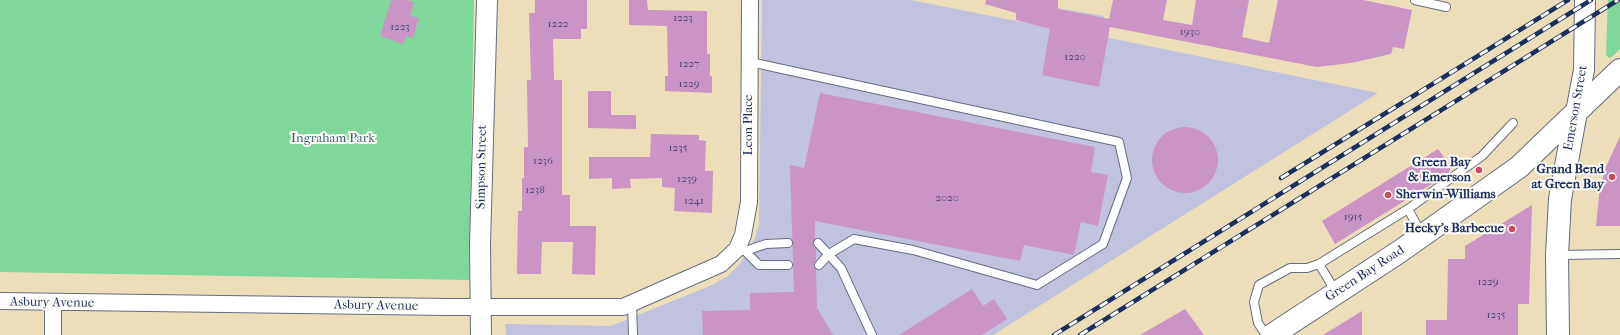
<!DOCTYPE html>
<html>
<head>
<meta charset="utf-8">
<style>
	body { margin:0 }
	canvas { display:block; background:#ecdebb }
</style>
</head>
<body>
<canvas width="1620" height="335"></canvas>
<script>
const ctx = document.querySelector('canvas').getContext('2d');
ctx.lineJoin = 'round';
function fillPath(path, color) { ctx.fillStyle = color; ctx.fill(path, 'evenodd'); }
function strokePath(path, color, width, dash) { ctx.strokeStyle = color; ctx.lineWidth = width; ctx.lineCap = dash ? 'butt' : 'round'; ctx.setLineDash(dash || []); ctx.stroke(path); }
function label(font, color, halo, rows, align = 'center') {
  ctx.font = font + ' "IM FELL French Canon",serif'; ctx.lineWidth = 4; ctx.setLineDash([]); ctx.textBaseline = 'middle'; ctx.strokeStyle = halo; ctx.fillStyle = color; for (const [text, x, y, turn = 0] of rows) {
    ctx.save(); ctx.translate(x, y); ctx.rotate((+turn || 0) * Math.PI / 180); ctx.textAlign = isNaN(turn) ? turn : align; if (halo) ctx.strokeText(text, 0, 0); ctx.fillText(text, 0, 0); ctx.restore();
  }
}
fillPath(new Path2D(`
	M762 0H911L1052 28 1057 8 1104 16 1100 36 1378 93 993 335H506L505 324 611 326 712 285 728 276 739 265 747 253 755 238 759 224Z`), '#c1c2dd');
fillPath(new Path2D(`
	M0 0H474L469 280 0 272Z
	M1608 0H1620V49L1613 56 1609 58 1606 55Z`), '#80d79b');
fillPath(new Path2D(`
	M391 0H406L414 2 410 16 419 18 413 38 406 36 403 44 380 36Z
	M535 0H587V29H581V39H553L554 80H562V195H570V226H596L595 275 572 274 573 242H542L541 274H517L518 211H522V178H524V147H528L527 80H531L529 13H535Z
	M629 0H647L648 10 707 11V54H710V76H712V93L665 91V76H668L667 26 629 25Z
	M986 0H1058V9L1109 19 1113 0H1167L1163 20 1192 25 1196 0H1249L1242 37 1269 43 1278 0H1363L1412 10 1404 49 1393 47 1391 54 1351 63 1317 67 1110 27 1099 87 1042 75 1050 29 1016 20V13L985 4Z
	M588 91H611V115H636V129L588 128Z
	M820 93 1095 147 1091 172 1108 175 1098 226 1081 222 1074 255 1024 245 1020 261 815 221V238L813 244 816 249V260L814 264 816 270 817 308 833 335H703L702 311 750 310V293L794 292 790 165 804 168Z
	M1152 160a33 33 0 1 1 66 0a33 33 0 1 1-66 0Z
	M651 134 699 135V140L706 141 705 171H713L712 213 674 211 675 188 662 187V178L630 179 631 188 612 189V178L589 179V157H650Z
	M1620 136V226H1596L1600 187 1606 167Z
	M1438 149 1451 167 1448 174 1335 244 1322 221Z
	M1532 205 1529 304H1518V335H1426V320H1447L1448 259H1465V246Z
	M972 289 983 306 994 299 1007 319 982 335H899Z
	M1185 309 1204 335H1140Z
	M1362 311V335H1323Z`), '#ca94c5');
const service = new Path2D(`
	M1415 0 1446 7
	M750 62 1119 142 1127 178 1103 244 1037 285 913 250 854 239 829 254 819 265
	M1408 209 1422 235
	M818 243 841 268 872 335
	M737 249 745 251 759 265H788
	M745 251 766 244 788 243
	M1559 255 1620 254
	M1319 264 1408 209 1482 156 1513 123
	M632 303 633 335
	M1266 335 1258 323 1254 302 1259 285 1290 268H1307L1319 264 1336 292`);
const minor = new Path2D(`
	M0 301 449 307H623L721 264 737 249 743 235 749 202 750 0
	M53 303V335`);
const tertiary = new Path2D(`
	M1576 112 1584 70 1585 0
	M481 335 480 244 487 0`);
const secondary = new Path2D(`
	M1272 335 1399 252 1519 167 1620 70
	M1558 335 1557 255 1560 199 1576 112`);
strokePath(service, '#646c7f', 10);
strokePath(minor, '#646c7f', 18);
strokePath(tertiary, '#646c7f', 22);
strokePath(secondary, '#646c7f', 24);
strokePath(service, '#fff', 8);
strokePath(minor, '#fff', 16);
strokePath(tertiary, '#fff', 20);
strokePath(secondary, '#fff', 22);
const rail = new Path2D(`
	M1281 178 1568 0
	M1054 335 1591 0
	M1080 335 1618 0`);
strokePath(rail, '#1b2f5e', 4.5);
strokePath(rail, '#fdfcf7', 3, [9]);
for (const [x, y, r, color] of [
	[1479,170,4,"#d1495b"],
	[1612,177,4,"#d1495b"],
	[1388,195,4,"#d1495b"],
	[1512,229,4,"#d1495b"]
]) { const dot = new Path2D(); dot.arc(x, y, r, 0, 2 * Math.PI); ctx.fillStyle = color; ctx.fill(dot); strokePath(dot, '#fdfcf7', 1.5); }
label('11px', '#474878', null, [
	["1223",683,18],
	["1222",558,24],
	["1223",400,27],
	["1930",1190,32],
	["1220",1075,57],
	["1227",689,64],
	["1229",689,84],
	["1235",678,148],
	["1236",543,161],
	["1239",687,179],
	["1238",535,190],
	["2020",947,198],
	["1241",694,201],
	["1915",1353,217],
	["1229",1488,282],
	["1235",1496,315]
]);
label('13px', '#1b2f5e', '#fdfcf7', [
	["Emerson Street",1576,108,-80],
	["Leon Place",749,125,-90],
	["Simpson Street",482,167,-89],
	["Green Bay Road",1365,274,-33],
	["Asbury Avenue",52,303,1],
	["Asbury Avenue",376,306,1]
]);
label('13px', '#396170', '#fdfcf7', [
	["Ingraham Park",333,139]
]);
label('bold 13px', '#1b2f5e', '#fdfcf7', [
	["Green Bay",1471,163],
	["& Emerson",1471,178],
	["Grand Bend",1604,170],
	["at Green Bay",1604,185],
	["Sherwin-Williams",1396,195,"left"],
	["Hecky's Barbecue",1504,229]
], 'right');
</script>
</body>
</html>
